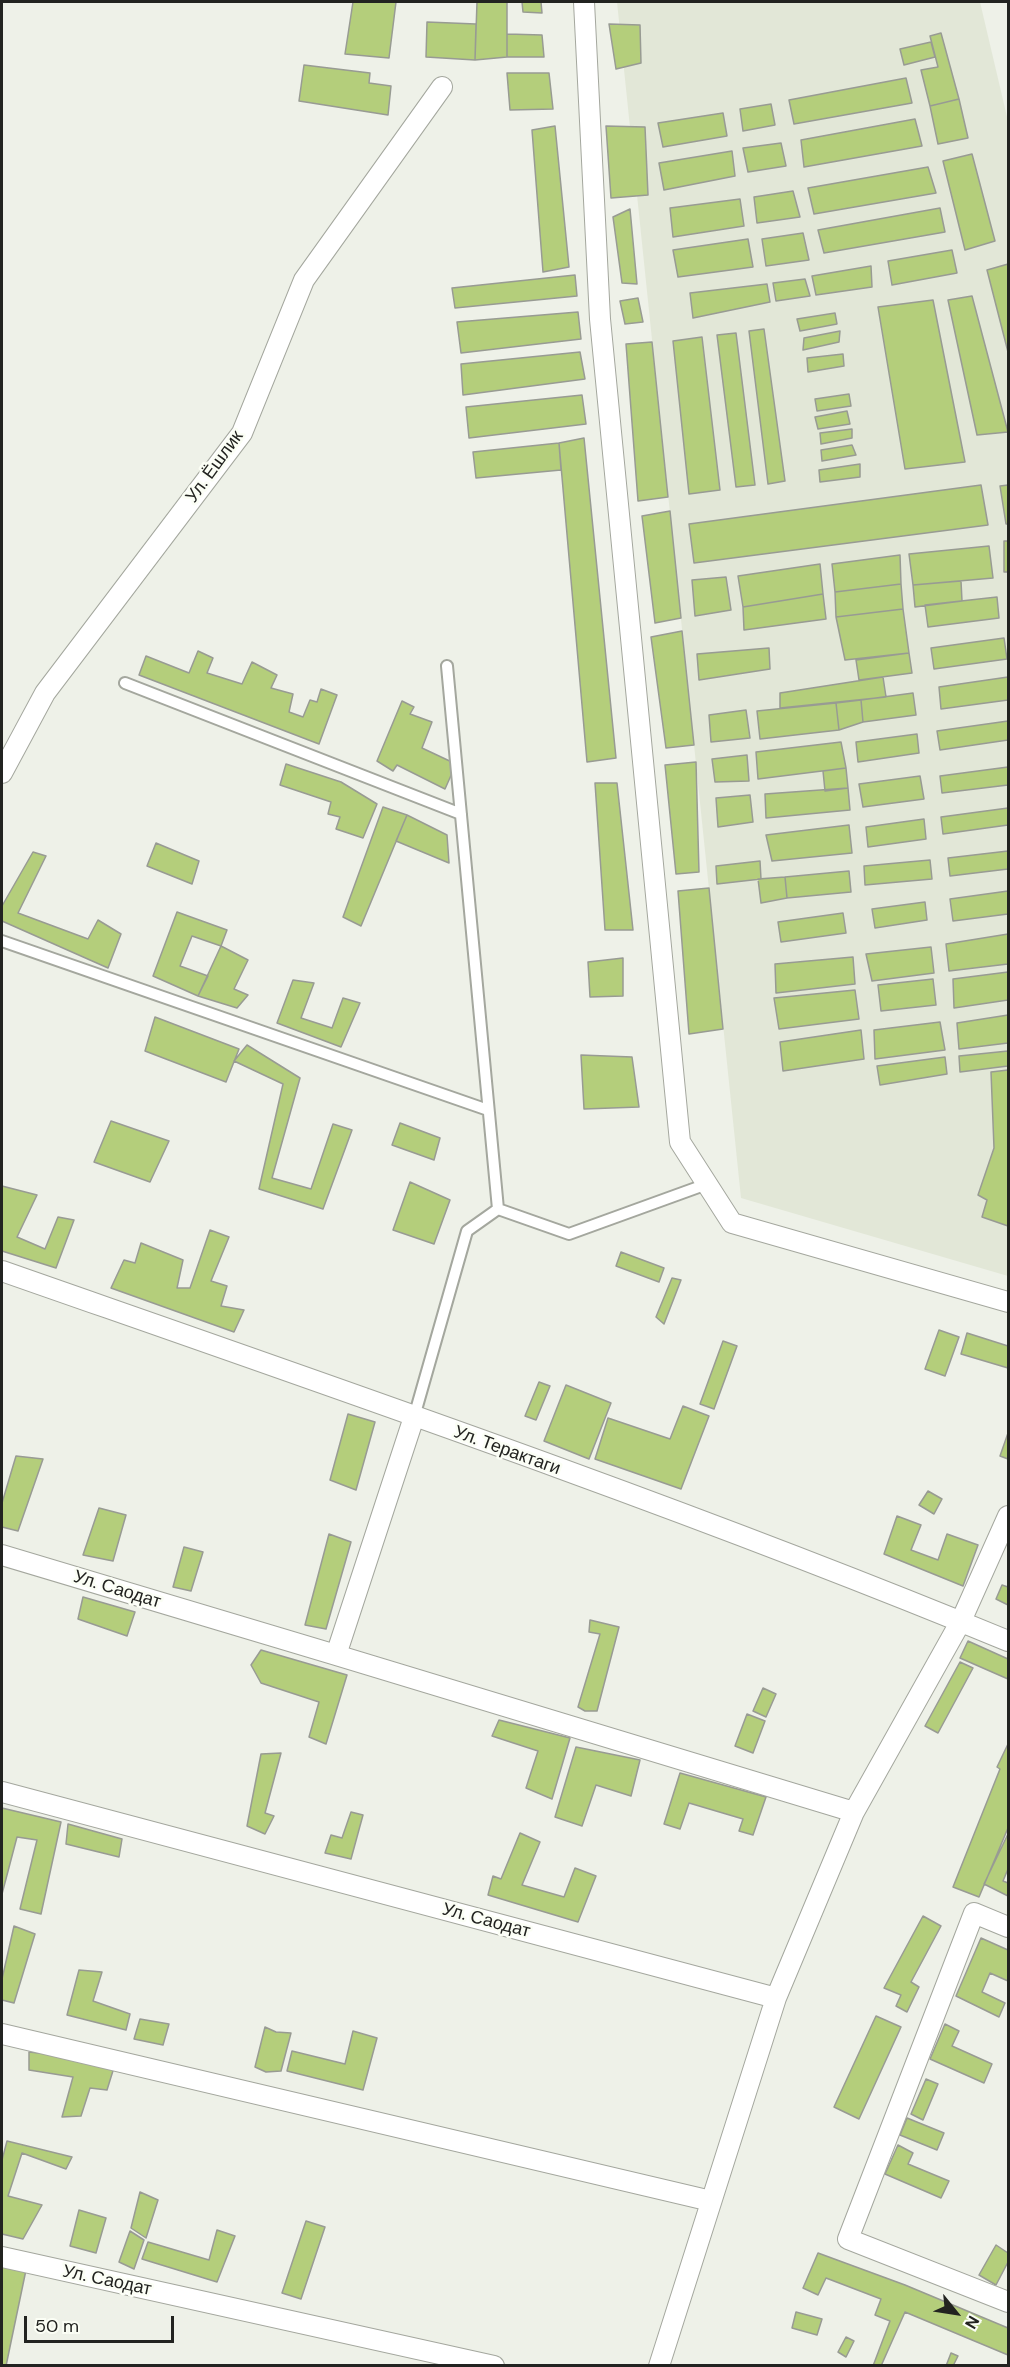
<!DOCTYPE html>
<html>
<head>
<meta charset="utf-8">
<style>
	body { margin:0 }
	#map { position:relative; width:1010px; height:2367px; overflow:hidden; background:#eef1e8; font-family:"DM Sans",sans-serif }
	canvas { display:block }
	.frame { position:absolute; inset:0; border:3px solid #222320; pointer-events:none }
	.north { position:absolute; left:926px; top:2283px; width:60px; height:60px; -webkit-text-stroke:4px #fbfef5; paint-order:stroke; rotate:120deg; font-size:16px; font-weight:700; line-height:24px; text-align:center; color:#222320 }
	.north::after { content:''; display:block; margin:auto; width:21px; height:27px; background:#222320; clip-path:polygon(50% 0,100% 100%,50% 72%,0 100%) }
	.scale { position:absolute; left:24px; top:2316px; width:150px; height:27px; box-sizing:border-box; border:3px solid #222320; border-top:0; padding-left:8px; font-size:18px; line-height:21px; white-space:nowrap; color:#222320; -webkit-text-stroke:4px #fbfef5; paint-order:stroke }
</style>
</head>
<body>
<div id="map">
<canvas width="1010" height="2367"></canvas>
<div class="frame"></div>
<div class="north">N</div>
<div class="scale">50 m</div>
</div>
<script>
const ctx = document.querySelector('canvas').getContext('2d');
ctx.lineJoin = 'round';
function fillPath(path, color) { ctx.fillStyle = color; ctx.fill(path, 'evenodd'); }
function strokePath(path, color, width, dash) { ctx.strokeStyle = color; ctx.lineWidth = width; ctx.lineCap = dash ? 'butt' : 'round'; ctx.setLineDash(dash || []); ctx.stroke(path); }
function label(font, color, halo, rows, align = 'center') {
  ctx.font = font + ' "DM Sans",sans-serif'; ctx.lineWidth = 5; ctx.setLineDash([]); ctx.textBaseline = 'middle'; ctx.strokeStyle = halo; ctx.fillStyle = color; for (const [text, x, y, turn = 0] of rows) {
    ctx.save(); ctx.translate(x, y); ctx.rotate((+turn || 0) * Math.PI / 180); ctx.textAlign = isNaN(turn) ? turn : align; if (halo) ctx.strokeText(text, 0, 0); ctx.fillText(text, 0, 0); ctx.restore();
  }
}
fillPath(new Path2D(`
	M617 2H980L1008 121V1276L741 1198Z`), '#e2e7d7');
const building = new Path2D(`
	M353 2H396L389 58 345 54Z
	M477 2H507V57L475 60Z
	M522 2H541L542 13 523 12Z
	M427 22 476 24 475 60 426 57Z
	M609 24 640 25 641 63 616 69Z
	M941 33 959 99 930 106 921 70 938 67 930 36Z
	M507 34 542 35 544 57H507Z
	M931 42 935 57 904 65 900 49Z
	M304 65 370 73 369 83 391 86 388 115 299 101Z
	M507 73H549L553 109 510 110Z
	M906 78 912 103 794 124 789 100Z
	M959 99 968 138 938 144 930 106Z
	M771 104 775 125 743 131 740 109Z
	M723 113 727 136 663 147 658 123Z
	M915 119 922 146 804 167 801 140Z
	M555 126 569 267 543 272 532 130Z
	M606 126 645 127 648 195 611 198Z
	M781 143 786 166 748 172 743 148Z
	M732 151 735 176 664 190 659 163Z
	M972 154 995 241 965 250 943 161Z
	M928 167 936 193 814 214 808 188Z
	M793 191 800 217 757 223 754 197Z
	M740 199 744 226 673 237 670 208Z
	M940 208 945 232 824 253 818 230Z
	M630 209 637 284 622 283 613 217Z
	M803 233 809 260 766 266 762 239Z
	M748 239 753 267 678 277 673 250Z
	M952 250 957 273 892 285 888 261Z
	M1008 264V352L987 270Z
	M871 266 872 287 816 295 812 276Z
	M575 275 577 296 455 308 452 288Z
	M805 279 810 296 776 301 773 283Z
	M767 284 770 302 693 318 690 293Z
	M972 296 1008 432 977 435 948 300Z
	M638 298 643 322 625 324 620 301Z
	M933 300 965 462 905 469 878 307Z
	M578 312 581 339 461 353 457 322Z
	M835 313 837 324 800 331 797 319Z
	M764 329 785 481 768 484 749 331Z
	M840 331 839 342 803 350 804 338Z
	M736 333 755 485 736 487 717 335Z
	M702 337 720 490 689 494 673 341Z
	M652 342 668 497 638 501 626 344Z
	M580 352 585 379 463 395 461 364Z
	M843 354 844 366 808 372 807 358Z
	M849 394 851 406 817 411 815 399Z
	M582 395 586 424 469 438 466 407Z
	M847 411 850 424 818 429 815 417Z
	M852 429V438L821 444 820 433Z
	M584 438 616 758 587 762 559 443Z
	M559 443 561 470 476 478 473 452Z
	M852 445 856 455 822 461 821 450Z
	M860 464V477L820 482 819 470Z
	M981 485 988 525 694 563 689 524Z
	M1008 485V524H1006L1000 486Z
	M670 511 681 618 655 623 642 516Z
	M1004 541H1008V572H1004Z
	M989 546 993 578 913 585 909 554Z
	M900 555 901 584 835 592 832 564Z
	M820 564 823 594 743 607 738 576Z
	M726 577 731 610 695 616 692 580Z
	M961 581 962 601 915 607 913 585Z
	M901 584 903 609 836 617 835 592Z
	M823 594 826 619 744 630 743 607Z
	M997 597 999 618 928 627 925 605Z
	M903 609 909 653 845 660 836 617Z
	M682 631 694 745 666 748 651 637Z
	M1004 638 1007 659 934 669 931 648Z
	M769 648 770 669 699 680 697 654Z
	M198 651 213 658 207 673 242 684 252 662 277 675 271 688 293 694 289 712 303 717 310 700 317 702 321 689 337 695 319 744 139 675 146 656 189 673Z
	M909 653 912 673 859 680 856 660Z
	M883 677 886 697 780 708V693Z
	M1008 677V700L941 709 939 687Z
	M913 693 916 715 863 722 861 700Z
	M861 700 863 722 839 730 836 703Z
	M402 701 414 707 410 714 432 722 422 748 456 764 445 789 397 765 393 771 377 761Z
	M836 703 839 730 760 739 757 711Z
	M746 710 750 738 711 742 709 715Z
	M1008 721V740L940 750 937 731Z
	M917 734 919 753 858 762 856 742Z
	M841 742 846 768 758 779 756 752Z
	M747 755 749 781 715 782 712 759Z
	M696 762 699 872 676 874 665 765Z
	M286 764 341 782 377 804 363 838 336 829 340 817 328 814 331 802 280 785Z
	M1008 767V785L942 793 940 776Z
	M846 768 848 788 825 791 823 771Z
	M920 776 924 799 863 807 859 784Z
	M595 783H617L633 930H605Z
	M848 788 850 810 766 818 765 794Z
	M750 795 753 822 718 827 716 798Z
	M383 807 407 815 361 926 343 917Z
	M1008 808V825L943 834 941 817Z
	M407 815 447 835 449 863 396 841Z
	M924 819 926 839 868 847 866 827Z
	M849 825 852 853 772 861 766 835Z
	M156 843 199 861 192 884 147 866Z
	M1008 851V869L950 876 948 858Z
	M33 852 46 856 18 913 88 939 98 920 121 934 108 968 2 921V906Z
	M930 860 932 879 865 885 864 866Z
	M760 861 761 879 717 884 716 866Z
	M849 871 851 892 787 898 785 877Z
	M785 877 787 898 761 903 758 879Z
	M709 888 723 1029 689 1034 678 891Z
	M1008 891V914L953 921 950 899Z
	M925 902 927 920 875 928 872 909Z
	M177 912 227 930 221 946 192 936 180 966 208 976 198 996 153 976Z
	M843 913 846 933 781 942 778 922Z
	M1008 934V964L949 971 946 944Z
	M221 946 248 960 234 989 248 995 237 1008 198 996Z
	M931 947 934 973 872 981 866 954Z
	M853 957 855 984 776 993 775 964Z
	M623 958V996L590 997 588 962Z
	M1008 972V1000L954 1008 953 979Z
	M933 979 936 1005 881 1011 878 985Z
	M293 980 314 983 301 1018 332 1028 343 998 360 1003 341 1047 277 1023Z
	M855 990 859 1019 779 1029 774 998Z
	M1008 1015V1043L959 1049 957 1023Z
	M155 1017 239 1049 226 1082 145 1051Z
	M940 1022 945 1050 875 1059 874 1030Z
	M861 1030 864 1059 783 1071 780 1042Z
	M247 1045 300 1078 272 1178 311 1189 333 1124 352 1130 323 1209 259 1189 283 1084 234 1061Z
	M1008 1051V1066L960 1072 959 1056Z
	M581 1055 632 1057 639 1107 584 1109Z
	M945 1057 947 1074 880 1085 877 1066Z
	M1008 1070V1226L982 1217 987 1200 978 1195 994 1148 991 1072Z
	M111 1121 169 1141 150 1182 94 1162Z
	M400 1123 440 1138 434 1160 392 1145Z
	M410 1182 450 1200 434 1244 393 1230Z
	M2 1186 37 1195 17 1237 45 1249 58 1217 74 1220 56 1268 2 1251Z
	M210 1230 229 1237 211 1281 227 1286 221 1306 244 1310 234 1332 111 1288 124 1260 135 1263 141 1243 183 1260 177 1288H190Z
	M621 1252 664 1268 659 1282 616 1266Z
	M672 1278 681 1280 664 1324 656 1317Z
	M939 1330 959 1337 945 1376 925 1369Z
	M967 1333 1008 1346V1368L961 1354Z
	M723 1341 737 1346 714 1409 700 1404Z
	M539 1382 550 1386 536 1420 525 1416Z
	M566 1385 611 1403 589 1459 544 1441Z
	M683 1406 709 1416 681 1489 595 1459 608 1418 670 1439Z
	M348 1414 375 1422 356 1490 330 1480Z
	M1008 1433V1459L1000 1456Z
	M16 1456 43 1459 18 1531 2 1527V1503Z
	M928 1491 942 1499 934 1514 919 1505Z
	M99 1508 126 1515 113 1561 83 1555Z
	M897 1516 921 1525 911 1550 938 1560 947 1534 978 1545 963 1586 884 1554Z
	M329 1534 351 1542 326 1629 305 1625Z
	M184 1547 203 1552 191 1591 173 1587Z
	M1002 1585 1008 1587V1605L996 1599Z
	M83 1597 135 1612 127 1636 78 1619Z
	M590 1620 619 1627 597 1711H585L578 1707 600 1634 589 1632Z
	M968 1641 1008 1659V1679L960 1658Z
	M261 1650 347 1675 326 1744 309 1737 319 1702 261 1683 251 1665Z
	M960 1662 973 1668 938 1733 925 1726Z
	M763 1688 776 1694 766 1717 753 1711Z
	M747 1714 765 1721 753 1753 735 1746Z
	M499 1720 570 1738 552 1799 526 1788 538 1751 492 1736Z
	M1008 1744V1828L979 1897 953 1887 1000 1769 997 1767Z
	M576 1747 640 1760 631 1796 596 1785 582 1826 555 1817Z
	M281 1753 265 1813 274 1816 265 1834 247 1826 261 1754Z
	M680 1773 766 1797 753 1835 739 1831 743 1819 689 1803 680 1829 664 1824Z
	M2 1808 61 1822 41 1914 20 1909 37 1840 17 1837 2 1894Z
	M351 1812 363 1815 351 1859 325 1853 331 1835 342 1838Z
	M68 1824 122 1839 119 1857 66 1844Z
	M520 1833 540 1842 522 1885 564 1897 575 1868 596 1876 578 1922 488 1895 493 1876 501 1879Z
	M1008 1834V1869L1003 1881 1008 1883V1896L984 1884Z
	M923 1916 941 1926 911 1982 919 1987 907 2012 896 2006 901 1995 884 1988Z
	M14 1926 35 1934 14 2003 2 2000V1979Z
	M981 1938 1008 1950V1981L990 1973 982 1992 1005 2003 999 2017 956 1996Z
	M79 1970 102 1972 93 2001 130 2014 126 2030 67 2015Z
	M876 2016 901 2027 859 2119 834 2107Z
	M140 2019 169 2024 163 2045 134 2039Z
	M945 2024 959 2031 952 2046 992 2064 984 2083 930 2059Z
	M265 2027 276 2032 291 2033 281 2071 266 2072 255 2067Z
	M353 2031 377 2038 363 2090 287 2071 292 2051 345 2064Z
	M29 2052 116 2061 107 2090 90 2088 81 2116 62 2117 73 2077 29 2070Z
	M926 2079 938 2084 923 2120 911 2114Z
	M907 2118 944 2133 937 2150 900 2135Z
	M7 2141 72 2157 66 2169 22 2153 8 2196 42 2205 23 2239 2 2234V2160Z
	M898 2145 913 2153 908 2164 949 2181 941 2198 885 2174Z
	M140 2192 158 2200 146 2238 131 2228Z
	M79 2210 106 2218 96 2253 70 2246Z
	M306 2221 325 2227 301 2299 282 2293Z
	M217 2230 235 2236 217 2282 142 2259 148 2242 209 2260Z
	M130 2231 144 2240 134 2269 119 2262Z
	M996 2245 1008 2253V2262L996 2285 979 2275Z
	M818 2253 905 2285 1008 2328V2355L905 2312 881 2366H873L890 2321 875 2315 881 2299 826 2278 818 2295 803 2288Z
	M2 2265 26 2270 6 2366H2Z
	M796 2312 822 2319 817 2335 792 2328Z
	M846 2337 854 2341 846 2357 838 2352Z
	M951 2353 958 2356 953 2366H946Z`);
fillPath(building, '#b4ce7b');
strokePath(building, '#989b93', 1.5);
const lane = new Path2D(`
	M447 666 498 1209 569 1234 707 1184
	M125 683 461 814
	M2 941 488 1110
	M414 1417 467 1231 498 1209`);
const street = new Path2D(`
	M584 2 600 319 680 1142 732 1223 1008 1302
	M2 773 45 693 242 433 304 280 442 87
	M2 1271C339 1389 678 1505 1008 1641
	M414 1417 336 1655 854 1812 961 1621 1008 1516
	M2 1555 336 1655
	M2 1792 776 1998 854 1812
	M1008 1927 974 1913 848 2239 1008 2302
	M2 2034 711 2201
	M2 2257 494 2366
	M659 2366 776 1998`);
strokePath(lane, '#a4a79e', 14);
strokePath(street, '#a4a79e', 22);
strokePath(lane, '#fff', 10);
strokePath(street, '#fff', 20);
label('18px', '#222320', '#fbfef5', [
	["Ул. Ёшлик",215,467,-54],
	["Ул. Терактаги",507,1451,20],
	["Ул. Саодат",117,1590,17],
	["Ул. Саодат",486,1921,15],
	["Ул. Саодат",107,2281,12]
]);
</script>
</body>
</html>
